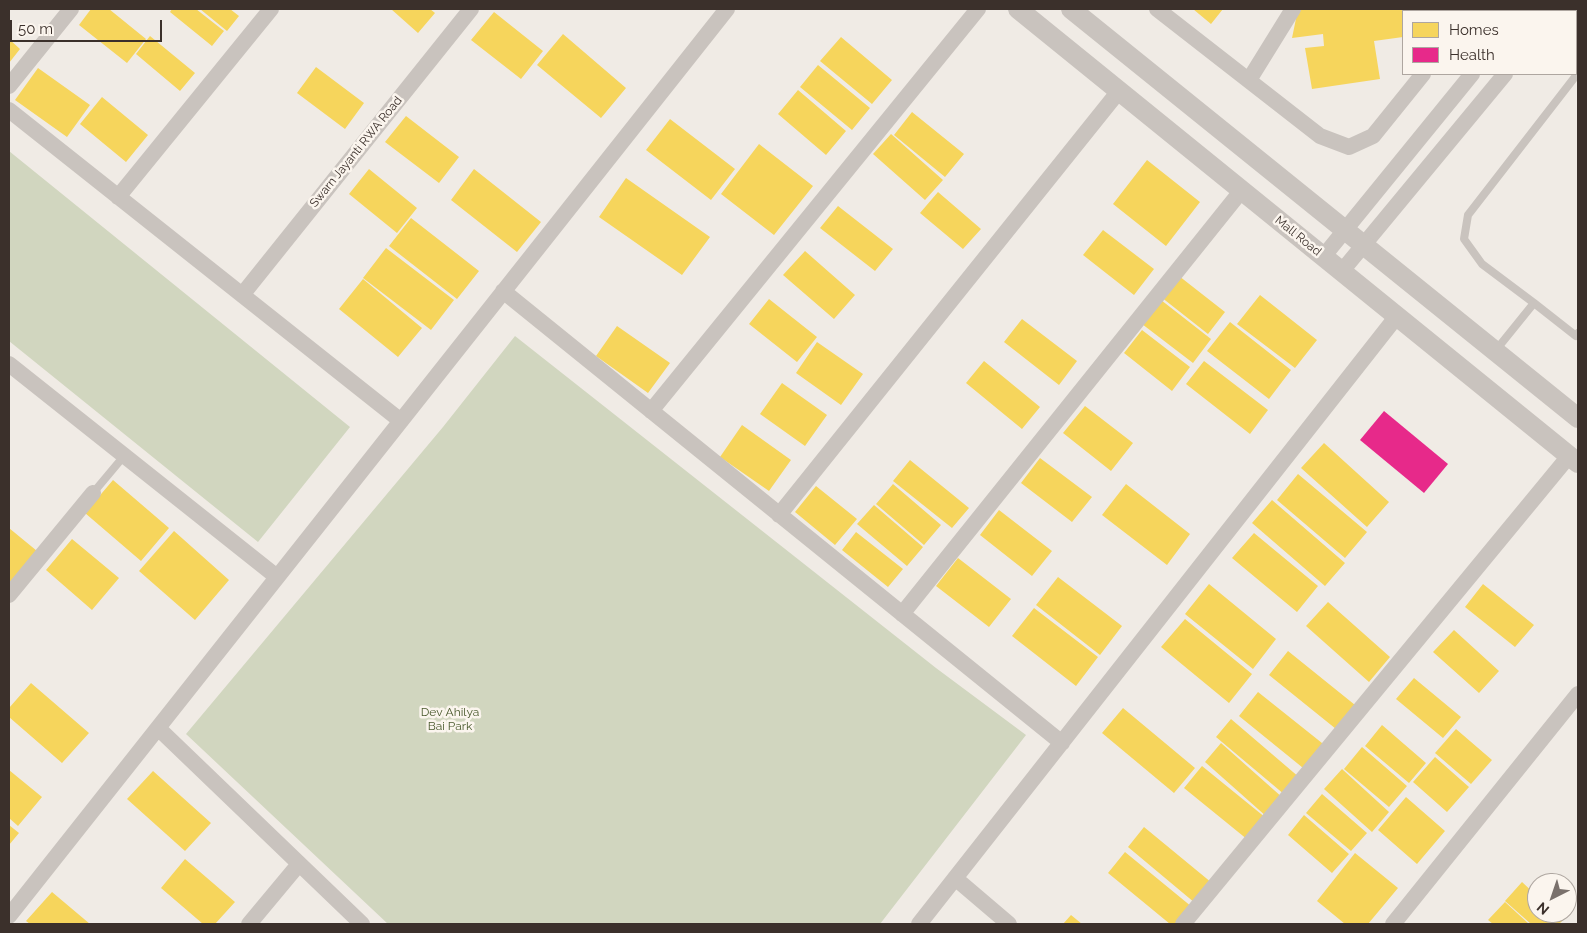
<!DOCTYPE html>
<html>
<head>
<meta charset="utf-8">
<style>
	body { margin:0 }
	#map { position:relative; width:1587px; height:933px; overflow:hidden; background:#f0ebe5; font-family:Raleway,sans-serif }
	canvas { display:block }
	.frame { position:absolute; inset:0; border:10px solid #3b302b; pointer-events:none }
	.legend { position:absolute; left:1402px; top:10px; width:175px; height:65px; box-sizing:border-box; background:#fbf5ee; border:1px solid #aea6a0; margin:0; padding:6px 9px; list-style:none; font-size:15px; color:#3b302b }
	.legend li { display:flex; align-items:center; gap:10px; height:25px }
	.legend b { width:25px; border:1px solid #aea6a0 }
	.north { position:absolute; left:1527px; top:873px; width:50px; height:50px; box-sizing:border-box; background:#fbf5ee; border:1px solid #aea6a0; border-radius:50%; rotate:221deg; font-size:14px; font-weight:700; line-height:20px; text-align:center; color:#3b302b }
	.north::after { content:''; display:block; margin:auto; width:18px; height:22px; background:#7a716c; clip-path:polygon(50% 0,100% 100%,50% 72%,0 100%) }
	.scale { position:absolute; left:10px; top:20px; width:152px; height:22px; box-sizing:border-box; border:2px solid #3b302b; border-top:0; padding-left:6px; font-size:15px; line-height:18px; white-space:nowrap; color:#3b302b; -webkit-text-stroke:4px #fbf5ee; paint-order:stroke }
</style>
</head>
<body>
<div id="map">
<canvas width="1587" height="933"></canvas>
<div class="frame"></div>
<ul class="legend">
<li><b style="height:14px;background:#f6d55c"></b>Homes</li>
<li><b style="height:14px;background:#e7298a"></b>Health</li>
</ul>
<div class="north">N</div>
<div class="scale">50 m</div>
</div>
<script>
const ctx = document.querySelector('canvas').getContext('2d');
ctx.lineJoin = 'round';
function fillPath(path, color) { ctx.fillStyle = color; ctx.fill(path, 'evenodd'); }
function strokePath(path, color, width, dash) { ctx.strokeStyle = color; ctx.lineWidth = width; ctx.lineCap = dash ? 'butt' : 'round'; ctx.setLineDash(dash || []); ctx.stroke(path); }
function label(font, color, halo, rows, align = 'center') {
  ctx.font = font + ' Raleway,sans-serif'; ctx.lineWidth = 5; ctx.setLineDash([]); ctx.textBaseline = 'middle'; ctx.strokeStyle = halo; ctx.fillStyle = color; for (const [text, x, y, turn = 0] of rows) {
    ctx.save(); ctx.translate(x, y); ctx.rotate((+turn || 0) * Math.PI / 180); ctx.textAlign = isNaN(turn) ? turn : align; if (halo) ctx.strokeText(text, 0, 0); ctx.fillText(text, 0, 0); ctx.restore();
  }
}
fillPath(new Path2D(`
	M9 151 350 427 258 542 9 341Z
	M515 336 936 668 1026 735 880 924H388L186 734 443 427Z`), '#d1d6bf');
fillPath(new Path2D(`
	M91 9H109L146 39 127 63 79 25Z
	M172 9H196L224 31 212 46 170 12Z
	M200 9H230L239 16 227 31Z
	M391 9H430L435 13 418 33Z
	M1193 9H1223L1211 24Z
	M1298 9H1413V11H1403V37L1374 41 1380 79 1312 89 1305 48 1324 46 1323 34 1292 38Z
	M494 12 543 51 521 79 471 40Z
	M563 34 626 88 601 118 537 65Z
	M150 36 195 73 180 91 136 54Z
	M841 37 892 80 872 104 820 61Z
	M9 39 20 49 9 63Z
	M818 65 870 108 852 130 800 87Z
	M316 67 364 103 345 129 297 93Z
	M38 68 90 105 67 137 15 100Z
	M798 90 846 131 826 155 778 114Z
	M102 97 148 135 126 162 80 124Z
	M912 112 964 154 945 177 894 135Z
	M406 116 459 157 439 183 385 142Z
	M670 119 735 169 711 200 646 150Z
	M891 134 943 180 925 200 873 154Z
	M759 144 813 186 774 235 721 194Z
	M1147 160 1200 202 1166 246 1113 204Z
	M369 169 417 208 397 233 349 194Z
	M474 169 541 222 517 252 451 200Z
	M626 178 710 237 682 275 599 217Z
	M938 192 981 229 963 249 920 213Z
	M838 206 893 249 875 271 820 228Z
	M411 218 479 271 457 299 389 246Z
	M1103 230 1154 269 1134 295 1083 255Z
	M386 248 454 300 431 330 363 278Z
	M805 251 855 295 834 319 783 275Z
	M1179 276 1225 312 1208 334 1161 297Z
	M363 279 422 328 398 357 339 309Z
	M1260 295 1317 340 1295 368 1237 324Z
	M769 299 817 337 797 362 749 324Z
	M1161 300 1211 339 1193 363 1142 324Z
	M1022 319 1077 361 1059 385 1004 342Z
	M1230 322 1291 370 1269 399 1207 351Z
	M617 326 670 363 648 393 596 356Z
	M1142 330 1190 367 1172 391 1124 353Z
	M817 342 863 374 841 405 796 373Z
	M984 361 1040 407 1022 429 966 383Z
	M1204 361 1268 410 1250 434 1186 384Z
	M782 383 827 415 805 446 760 414Z
	M1085 406 1133 443 1111 471 1063 433Z
	M742 425 791 460 769 491 720 457Z
	M1324 443 1389 502 1367 527 1301 468Z
	M1040 458 1092 497 1072 522 1021 483Z
	M910 460 969 508 952 528 893 481Z
	M1298 474 1367 532 1345 558 1277 500Z
	M113 480 169 528 141 561 85 513Z
	M893 484 941 525 924 545 876 504Z
	M1126 484 1190 534 1167 565 1102 515Z
	M816 486 857 519 835 545 795 512Z
	M1272 500 1345 563 1325 586 1252 523Z
	M874 505 923 547 907 566 857 524Z
	M999 510 1052 551 1032 576 980 535Z
	M9 528 37 551 11 582 9 580Z
	M174 531 229 580 195 620 139 571Z
	M856 532 903 569 888 587 842 550Z
	M1254 533 1318 586 1297 612 1232 558Z
	M72 539 119 578 92 610 46 570Z
	M958 558 1011 599 989 627 936 586Z
	M1058 577 1122 626 1100 655 1036 605Z
	M1209 584 1276 639 1253 669 1185 614Z
	M1483 584 1534 625 1515 647 1465 607Z
	M1328 602 1390 657 1369 682 1306 626Z
	M1034 608 1098 657 1076 686 1012 636Z
	M1185 619 1252 674 1229 703 1161 647Z
	M1454 630 1499 671 1479 693 1433 652Z
	M1288 651 1355 705 1336 729 1269 675Z
	M1414 678 1461 717 1443 738 1396 699Z
	M31 683 89 733 62 763 9 717V708Z
	M1258 692 1327 747 1308 772 1239 716Z
	M1123 708 1195 768 1174 793 1102 733Z
	M1231 719 1300 778 1285 795 1216 737Z
	M1382 725 1426 763 1409 783 1365 746Z
	M1456 729 1492 760 1471 784 1435 753Z
	M1221 743 1283 798 1267 817 1205 762Z
	M1362 747 1407 786 1389 807 1344 769Z
	M1435 757 1469 787 1447 812 1413 782Z
	M1202 766 1266 818 1248 840 1184 788Z
	M1342 769 1389 812 1372 832 1324 789Z
	M9 770 42 797 18 826 9 818Z
	M153 771 211 823 185 851 127 799Z
	M1322 794 1367 833 1351 851 1306 813Z
	M1406 797 1445 831 1417 864 1378 830Z
	M1304 815 1349 854 1332 873 1288 835Z
	M9 825 19 833 9 845Z
	M1144 827 1212 883 1195 903 1128 847Z
	M1125 852 1192 907 1178 924H1170L1108 873Z
	M1355 853 1398 888 1368 924H1345L1317 901Z
	M185 859 235 902 215 924H203L161 888Z
	M1522 882 1537 896V913H1557L1564 919 1559 924H1531L1505 901Z
	M52 892 90 924H30L26 921Z
	M1505 902 1529 924H1493L1488 920Z
	M1071 915 1082 924H1063Z`), '#f6d55c');
fillPath(new Path2D(`
	M1384 411 1448 464 1424 493 1360 440Z`), '#e7298a');
strokePath(new Path2D(`
	M1534 303 1576 336 1578 333
	M1496 350 1534 303 1482 264 1464 239 1468 215 1578 73
	M93 493 124 456`), '#c9c3be', 8);
strokePath(new Path2D(`
	M1157 9 1320 136 1349 147 1373 136 1423 74
	M1473 11 1475 9
	M1523 11 1525 9
	M1557 11 1559 9
	M1249 80 1293 9
	M9 86 71 9
	M9 110 401 421
	M118 197 271 9
	M1323 257 1472 74
	M1342 271 1505 74
	M503 291 1062 743
	M242 295 471 9
	M9 364 277 577
	M651 411 978 9
	M779 515 1119 91
	M9 595 93 493
	M902 614 1242 190
	M158 728 362 924
	M955 878 1009 924
	M9 916 727 9
	M249 924 299 864
	M919 924 1397 316
	M1183 924 1569 456
	M1393 924 1578 694`), '#c9c3be', 16);
strokePath(new Path2D(`
	M1018 9 1578 463
	M1071 9 1578 418`), '#c9c3be', 20);
label('12px', '#3b302b', '#fbf5ee', [
	["Swarn Jayanti RWA Road",356,152,-51],
	["Mall Road",1298,236,39]
]);
label('12px', '#4a5a2e', '#fbf5ee', [
	["Dev Ahilya",450,712],
	["Bai Park",450,726]
]);
</script>
</body>
</html>
